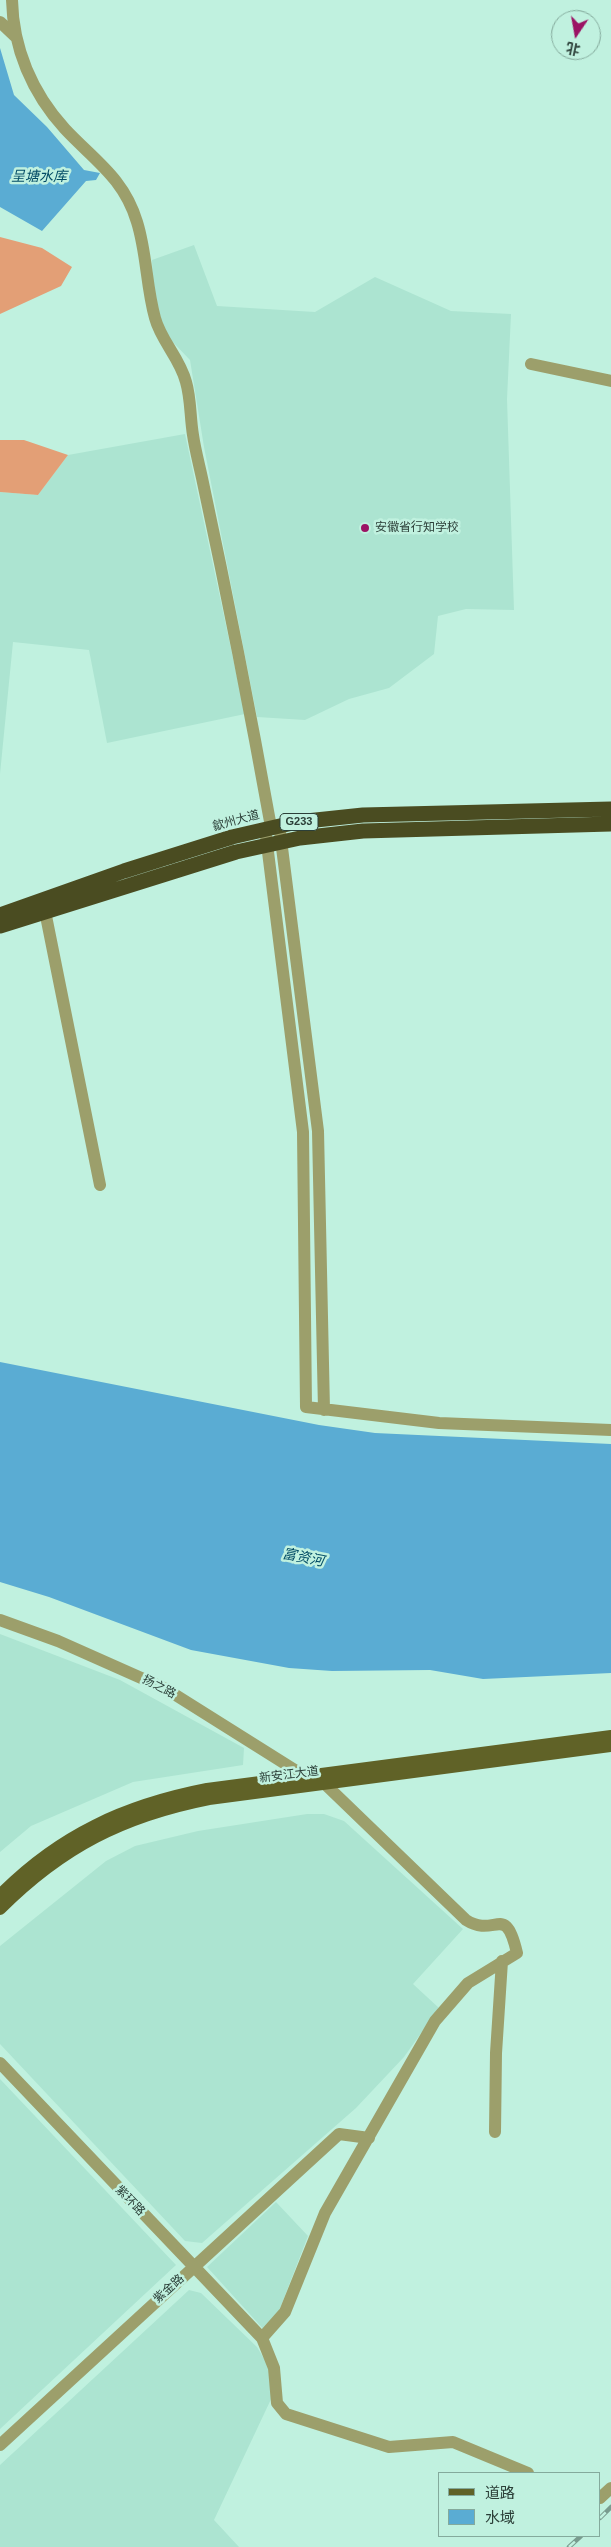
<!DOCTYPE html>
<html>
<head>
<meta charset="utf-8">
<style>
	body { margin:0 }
	#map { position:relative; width:611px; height:2547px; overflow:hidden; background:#c0f1df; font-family:Helvetica,"Noto Sans SC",sans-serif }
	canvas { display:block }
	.legend { position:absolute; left:438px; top:2472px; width:162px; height:65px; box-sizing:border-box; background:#c0f1df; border:1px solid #84aa9c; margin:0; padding:6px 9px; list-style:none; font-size:15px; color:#2b3f38 }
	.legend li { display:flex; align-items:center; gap:10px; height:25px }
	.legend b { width:25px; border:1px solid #84aa9c }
	.north { position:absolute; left:551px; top:10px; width:50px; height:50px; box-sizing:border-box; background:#c0f1df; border:1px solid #84aa9c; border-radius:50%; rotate:192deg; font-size:14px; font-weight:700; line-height:20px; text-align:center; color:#2b3f38 }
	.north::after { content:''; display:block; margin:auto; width:18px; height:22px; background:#9b1364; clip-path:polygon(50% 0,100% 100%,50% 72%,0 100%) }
</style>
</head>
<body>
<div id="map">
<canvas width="611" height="2547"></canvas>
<ul class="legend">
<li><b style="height:6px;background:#606227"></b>道路</li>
<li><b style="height:14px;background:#5aacd3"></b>水域</li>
</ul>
<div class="north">北</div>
</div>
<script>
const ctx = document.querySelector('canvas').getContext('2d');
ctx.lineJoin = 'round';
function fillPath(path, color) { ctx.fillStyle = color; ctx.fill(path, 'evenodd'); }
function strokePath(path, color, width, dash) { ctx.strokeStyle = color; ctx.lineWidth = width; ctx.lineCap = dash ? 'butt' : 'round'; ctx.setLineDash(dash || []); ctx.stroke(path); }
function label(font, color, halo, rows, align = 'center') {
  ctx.font = font + ' Helvetica,"Noto Sans SC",sans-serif'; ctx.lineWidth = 5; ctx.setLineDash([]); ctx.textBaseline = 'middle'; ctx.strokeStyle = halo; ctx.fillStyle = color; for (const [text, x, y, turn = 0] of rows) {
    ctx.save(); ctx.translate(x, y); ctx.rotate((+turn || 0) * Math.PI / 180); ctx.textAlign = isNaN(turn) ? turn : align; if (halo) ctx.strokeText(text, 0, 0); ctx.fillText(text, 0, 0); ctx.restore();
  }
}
fillPath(new Path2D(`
	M194 245 217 306 315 312 375 277 451 311 511 314 507 399 514 610 466 609 438 616 434 654 389 688 349 699 305 720 257 717 204 447 190 360 167 336 153 296 152 260Z
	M185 434 245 714 107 743 89 650 13 642 0 774V492L38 495 68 455Z
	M0 1634 120 1680 244 1748 243 1765 133 1782 31 1826 0 1852Z
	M307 1814H324L344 1821 463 1929 413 1984 439 2008 404 2057 356 2108 202 2243 185 2241 0 2044V1946L106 1861 135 1846 198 1831Z
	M0 2079 176 2265 0 2429Z
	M276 2202 308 2236 279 2311 266 2332 207 2267Z
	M189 2290 201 2293 257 2347 271 2370 273 2395 214 2520 239 2547H0V2465Z`), '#ace4d1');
fillPath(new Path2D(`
	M0 237 42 248 72 267 61 286 0 314Z
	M0 440H24L68 455 38 495 0 492Z`), '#e39f76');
fillPath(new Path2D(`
	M0 48 14 95 47 127 84 170 100 173 96 180 86 181 42 231 0 207Z
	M0 1362 319 1425 375 1433 611 1444V1673L483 1679 430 1670 332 1671 289 1668 191 1650 49 1597 0 1582Z`), '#5aacd3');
strokePath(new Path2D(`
	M12 0C13 48 32 93 65 129 94 160 124 178 137 222 147 254 146 286 155 318 161 341 180 358 186 382 191 399 190 417 193 435 195 449 199 464 202 478 227 594 250 710 271 827
	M0 22 16 37
	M531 364 611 381
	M280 832 318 1131 324 1410
	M266 836 303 1132 306 1407 439 1423 611 1430
	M45 911 100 1185
	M0 1620 58 1641 166 1689 306 1777
	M0 2063 262 2338 274 2368 277 2403 286 2414 389 2447 453 2442 528 2473
	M495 2132 496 2053 502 1961
	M262 2338 285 2312 325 2213 435 2021 468 1983 517 1953C505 1901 496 1939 466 1920L326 1785
	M0 2445 339 2134 369 2138
	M600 2498 611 2488`), '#9c9f6b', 12);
strokePath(new Path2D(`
	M0 1895C59 1835 125 1805 207 1789L611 1736
	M0 1909C62 1847 123 1816 209 1799L611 1746`), '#606227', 12);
strokePath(new Path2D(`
	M0 915 124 871 232 837 297 822 363 815 611 809
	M0 926 236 852 300 838 363 831 611 824`), '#4a4c21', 15);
const rail = new Path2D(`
	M600 2518 611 2507
	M569 2547 581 2536`);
strokePath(rail, '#799c8f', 4.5);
strokePath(rail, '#c0f1df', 2.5, [8]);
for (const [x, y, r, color] of [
	[365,528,5,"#9b1364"]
]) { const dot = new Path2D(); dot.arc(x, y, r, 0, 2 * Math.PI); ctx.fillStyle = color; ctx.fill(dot); strokePath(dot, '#c0f1df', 2); }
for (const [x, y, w] of [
	[299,822,38]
]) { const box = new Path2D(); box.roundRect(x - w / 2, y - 8.5, w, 17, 4); ctx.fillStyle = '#c0f1df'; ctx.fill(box); strokePath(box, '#2b3f38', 1); }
label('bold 11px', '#2b3f38', null, [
	["G233",299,822]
]);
label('12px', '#2b3f38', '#c0f1df', [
	["安徽省行知学校",375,528]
], 'left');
label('12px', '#2b3f38', '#c0f1df', [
	["歙州大道",236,821,-15],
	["扬之路",159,1687,27],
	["新安江大道",289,1775,-7],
	["紫环路",130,2201,46],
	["紫金路",169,2289,-42]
]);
label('italic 14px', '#024b65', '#c0f1df', [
	["呈塘水库",39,177],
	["富资河",303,1558,11]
]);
</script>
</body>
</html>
